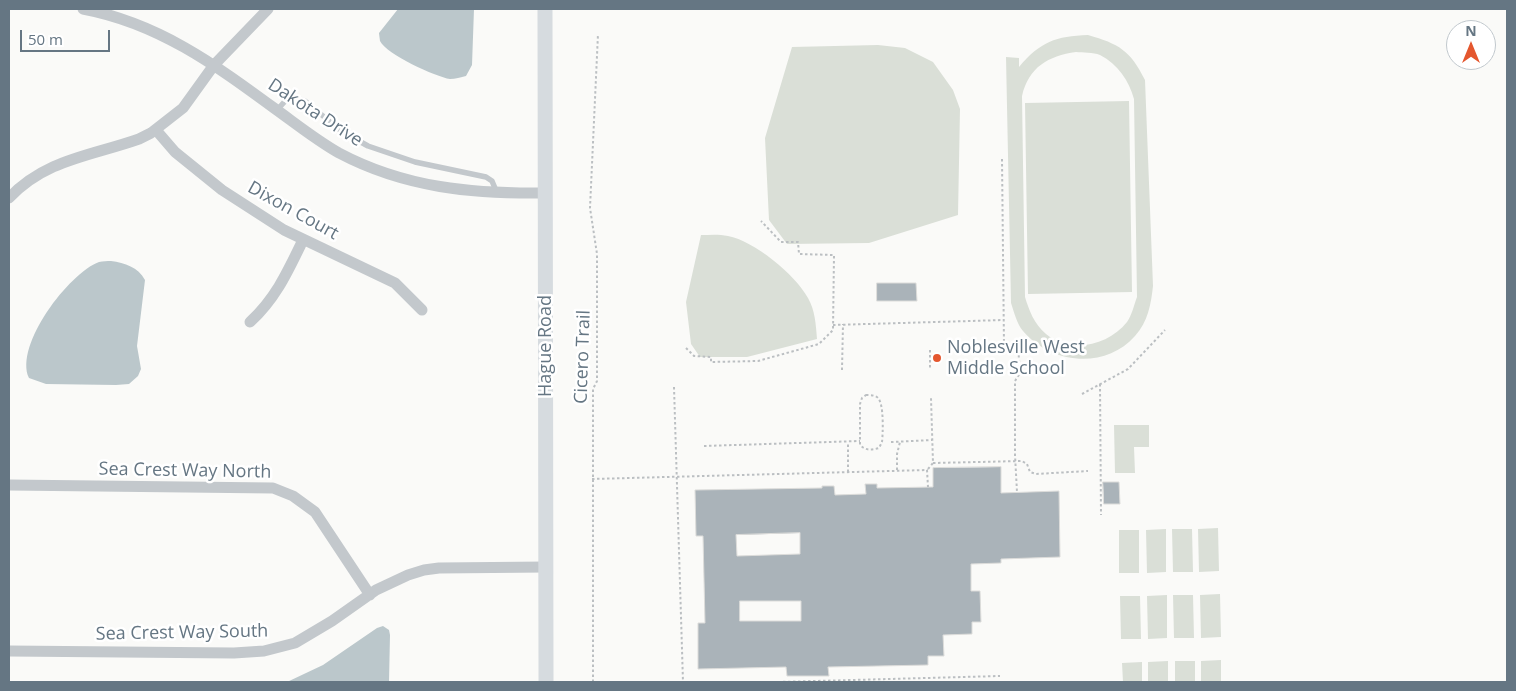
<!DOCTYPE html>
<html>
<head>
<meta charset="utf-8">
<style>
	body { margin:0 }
	#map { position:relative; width:1516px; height:691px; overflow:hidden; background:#fafaf8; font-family:"Open Sans",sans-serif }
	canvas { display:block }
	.frame { position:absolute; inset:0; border:10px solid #657683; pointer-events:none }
	.north { position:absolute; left:1446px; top:20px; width:50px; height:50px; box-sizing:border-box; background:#fff; border:1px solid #c1c8cd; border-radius:50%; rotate:0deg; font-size:14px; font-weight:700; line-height:20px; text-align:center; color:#657683 }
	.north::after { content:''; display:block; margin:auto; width:18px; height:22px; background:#e4572e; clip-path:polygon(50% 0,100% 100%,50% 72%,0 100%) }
	.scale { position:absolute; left:20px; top:30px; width:90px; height:22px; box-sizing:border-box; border:2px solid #657683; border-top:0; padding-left:6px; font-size:15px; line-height:18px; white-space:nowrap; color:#657683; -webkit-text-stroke:4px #fff; paint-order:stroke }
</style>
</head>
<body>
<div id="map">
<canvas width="1516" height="691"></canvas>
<div class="frame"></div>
<div class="north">N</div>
<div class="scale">50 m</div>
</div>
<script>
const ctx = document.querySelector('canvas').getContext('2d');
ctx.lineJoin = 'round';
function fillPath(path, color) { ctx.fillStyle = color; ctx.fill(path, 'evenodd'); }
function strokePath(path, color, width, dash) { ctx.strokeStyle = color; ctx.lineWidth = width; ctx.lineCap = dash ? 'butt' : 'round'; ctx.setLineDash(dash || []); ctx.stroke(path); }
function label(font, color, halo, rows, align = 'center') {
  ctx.font = font + ' "Open Sans",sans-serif'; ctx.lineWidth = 5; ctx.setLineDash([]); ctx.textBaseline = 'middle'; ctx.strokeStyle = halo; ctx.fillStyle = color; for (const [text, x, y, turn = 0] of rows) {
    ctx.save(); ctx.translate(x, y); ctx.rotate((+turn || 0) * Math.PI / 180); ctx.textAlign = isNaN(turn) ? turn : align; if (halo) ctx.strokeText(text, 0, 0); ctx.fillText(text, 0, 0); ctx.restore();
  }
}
fillPath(new Path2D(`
	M1088 35C1119 44 1130 50 1145 80L1153 286C1151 304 1148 322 1135 336 1105 370 1051 364 1023 331 1017 324 1014 312 1011 303L1006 57 1019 58V67C1040 42 1056 36 1088 35ZM1076 52C1083 53 1093 52 1100 55 1118 64 1129 81 1134 99L1137 297C1134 305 1132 315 1127 322 1108 346 1070 354 1046 334 1034 324 1029 310 1025 297L1022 96C1029 67 1048 56 1076 52Z
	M878 45 905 48 933 62 953 90 960 109 958 215 869 243 787 244 769 220 765 138 792 47Z
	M1129 101 1132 292 1028 294 1025 103Z
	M701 235C709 235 719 234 728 236 754 241 795 274 808 298 815 310 816 325 817 339L747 357H700L691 344 686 302Z
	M1114 425H1149V447H1134L1135 473H1115Z
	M1218 528 1219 571 1199 572 1198 529Z
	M1166 529V572L1147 573 1146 530Z
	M1172 529H1192L1193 572H1173Z
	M1119 530H1139V573H1119Z
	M1220 594 1221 637 1201 638 1200 595Z
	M1167 595V638L1148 639 1147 596Z
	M1173 595H1193L1194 638H1174Z
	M1120 596H1140L1141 639H1121Z
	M1221 660V682H1201V661Z
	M1168 661V682H1148V662Z
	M1175 661H1195V682H1175Z
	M1142 662V682H1123L1122 663Z`), '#dadfd7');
fillPath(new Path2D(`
	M398 9H474L472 65 466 76C461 77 455 79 450 79 436 77 386 54 380 41 380 40 379 34 379 33Z
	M111 261C125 263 138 267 145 280L137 346 141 369 138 376 129 384 116 385 46 384 29 378C14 345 69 273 99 262 103 261 107 261 111 261Z
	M383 626 389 630 390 635 389 682H287L323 665 377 628Z`), '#bbc7cb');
const building = new Path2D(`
	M877 283H916L917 301H877Z
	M1001 467V493L1059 491 1060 557 1001 559V563L971 564V591H980L981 622H972V634L943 635 944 656H928V665L828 667 829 676H787L786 667 698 669V623H705L703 536H696L695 490 822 488V486H834L835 495 866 494 865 484H877V488L933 487V468ZM800 533V554L737 556 736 535ZM740 601H801V621H740Z
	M1103 482H1119L1120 504H1104Z`);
fillPath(building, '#aab3b9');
strokePath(building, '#dcdcda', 1);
strokePath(new Path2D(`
	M1002 159 1004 346H1018L1020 373 1015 381V455L1017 492
	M833 325 1004 320
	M686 348 694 356 711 357V362L758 361 819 344 833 330 834 255 799 254 798 242H781L761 221
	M930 350V370
	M842 370 843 324
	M1100 384 1101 515
	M674 387 683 682
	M1082 394 1128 369 1165 330
	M866 395C870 395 875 395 878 398 884 404 883 433 882 442L879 448C872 450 866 451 860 445V404L862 398Z
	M891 442 932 440
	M704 446 860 441
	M933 463 1022 461 1027 464 1030 472 1036 474 1088 471
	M928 469 933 463 931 398
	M897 470V454L900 442
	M848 472V442
	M592 479 927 470 928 487
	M593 682V389L597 381V254L590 208 598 34
	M778 682 1000 676`), '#bbbfc2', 2, [2.5, 2.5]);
strokePath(new Path2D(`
	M277 110 287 99 294 97 305 101 341 131 368 146 415 162 486 177 492 181 497 193`), '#c3c8cc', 5.5);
strokePath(new Path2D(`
	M83 9C158 23 214 64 274 108 295 123 316 140 339 153 405 188 473 194 546 193
	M156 130 175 152 222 190 284 230 395 283 422 310
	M9 198C46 159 91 156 139 139L151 133 183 108 214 65 268 9
	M250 322C276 298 288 271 303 240
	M9 485 273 488 293 496 315 512 370 595
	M9 651 234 653 264 651 295 643 332 621 376 590 408 575 424 570 439 568 546 567`), '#c3c8cc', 11);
strokePath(new Path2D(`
	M545 9 546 682`), '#d6dbdf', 15);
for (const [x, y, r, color] of [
	[937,358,5,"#e4572e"]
]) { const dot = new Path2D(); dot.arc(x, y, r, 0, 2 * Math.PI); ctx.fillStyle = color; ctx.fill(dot); strokePath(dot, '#fff', 2); }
label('18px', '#657683', '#fff', [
	["Dakota Drive",315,113,33],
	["Dixon Court",293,211,29],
	["Hague Road",546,346,-90],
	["Cicero Trail",583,357,-88],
	["Sea Crest Way North",185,471,1],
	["Sea Crest Way South",182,633,-1]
]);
label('18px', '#657683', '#fff', [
	["Noblesville West",947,348],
	["Middle School",947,369]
], 'left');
</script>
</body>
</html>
